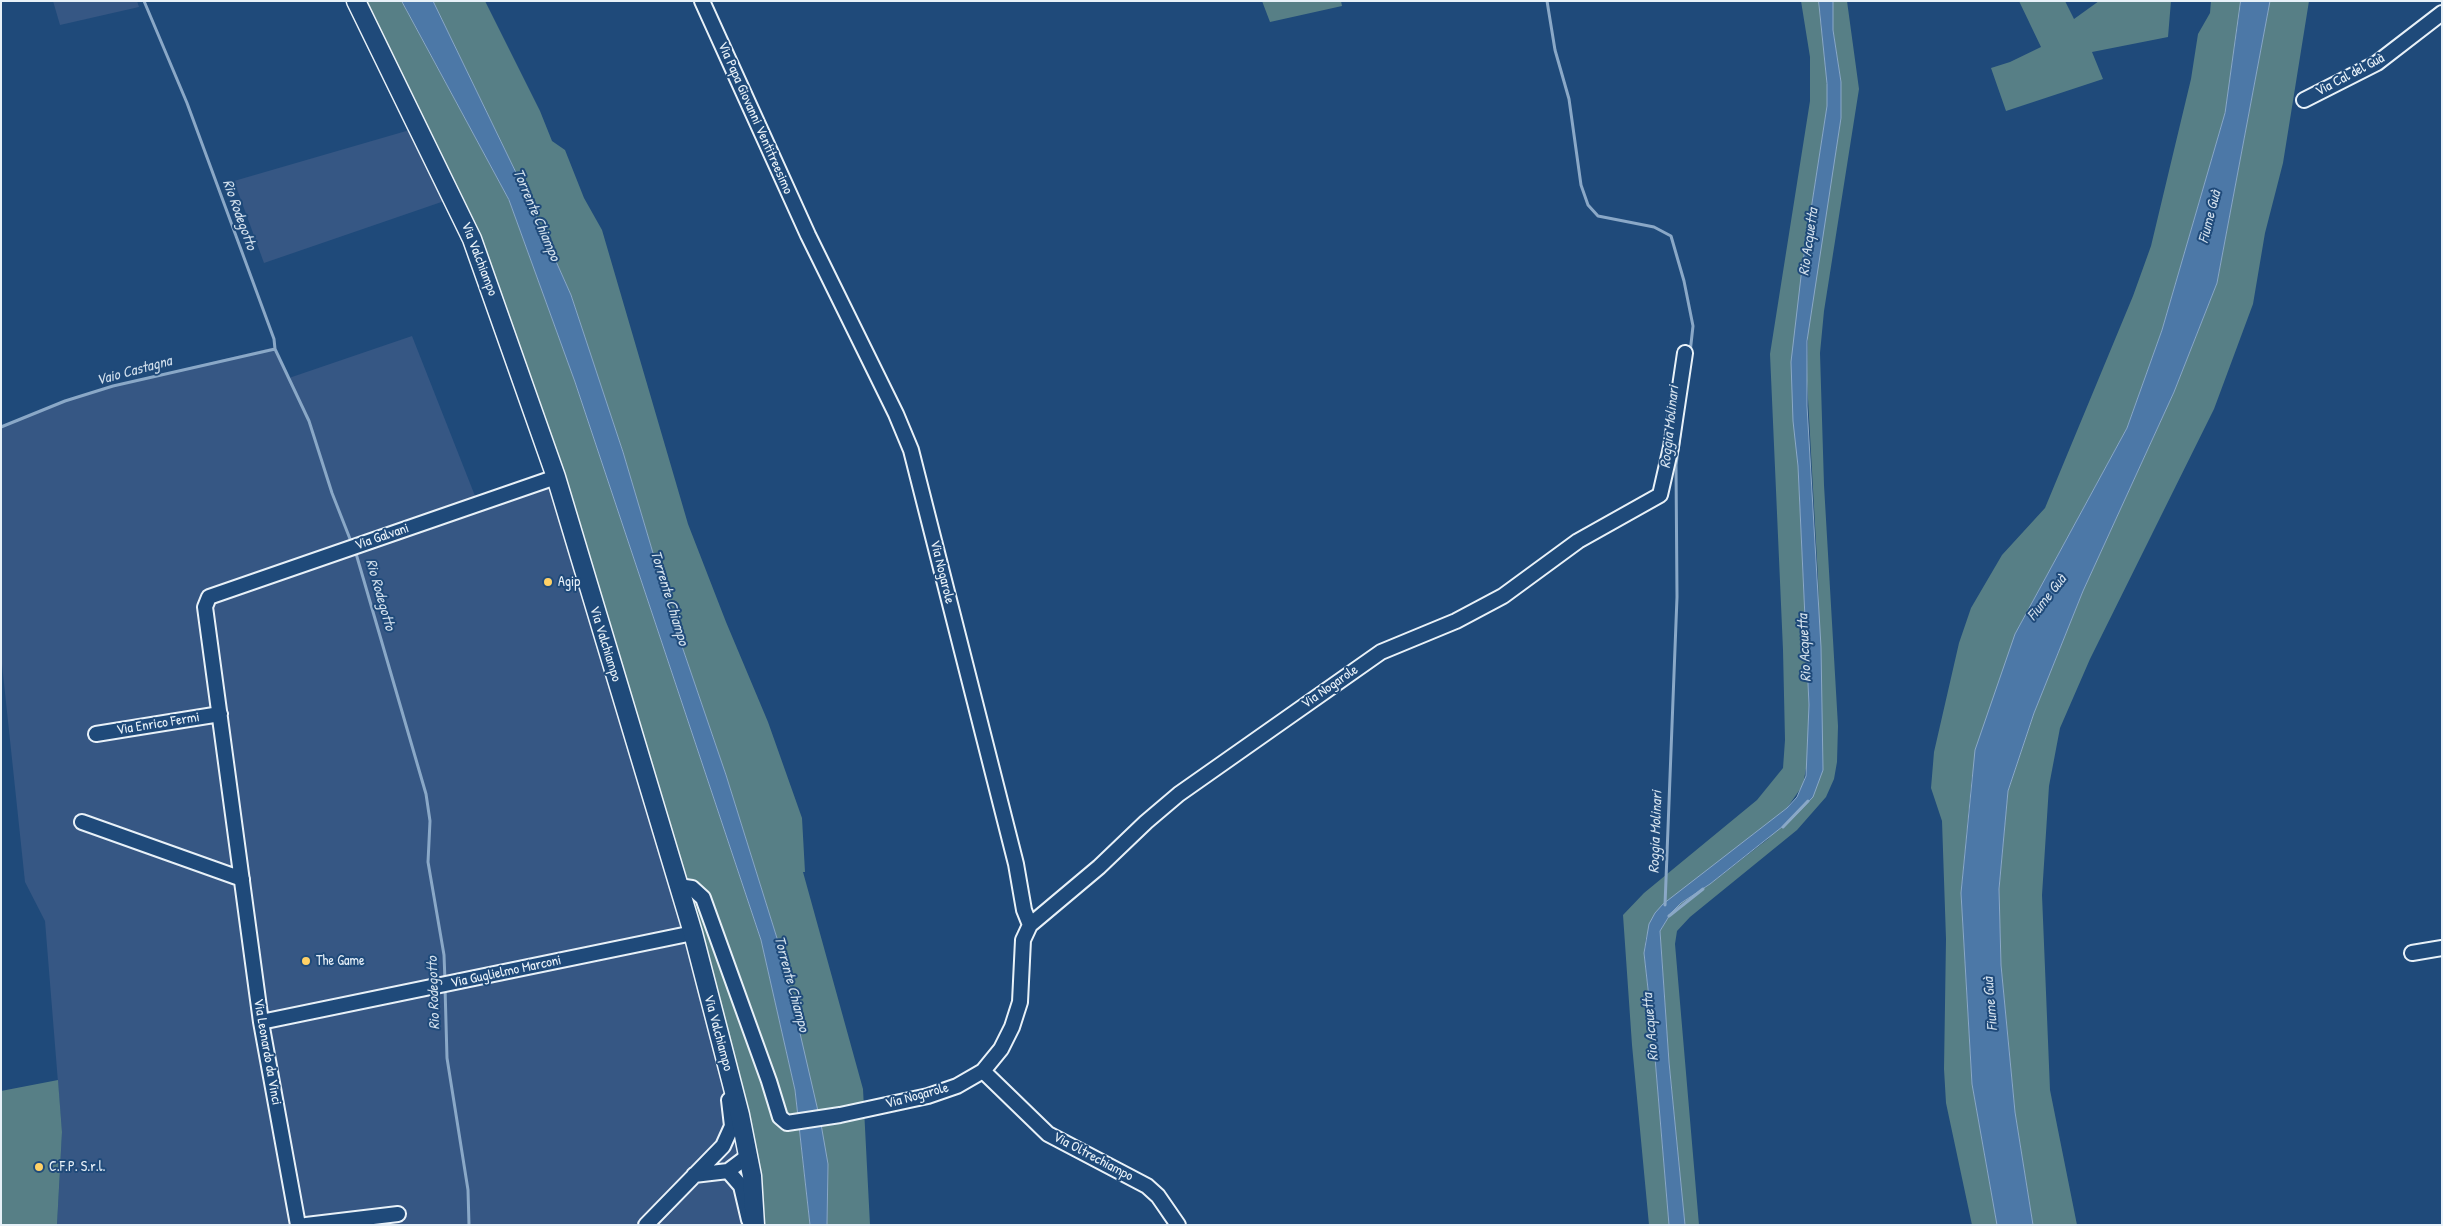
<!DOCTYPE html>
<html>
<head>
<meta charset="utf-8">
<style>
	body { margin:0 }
	#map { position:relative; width:2443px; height:1226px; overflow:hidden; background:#1f4a7a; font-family:"Patrick Hand",sans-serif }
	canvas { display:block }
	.frame { position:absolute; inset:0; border:2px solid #e8f1f8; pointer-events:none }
</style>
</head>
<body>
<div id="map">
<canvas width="2443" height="1226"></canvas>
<div class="frame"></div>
</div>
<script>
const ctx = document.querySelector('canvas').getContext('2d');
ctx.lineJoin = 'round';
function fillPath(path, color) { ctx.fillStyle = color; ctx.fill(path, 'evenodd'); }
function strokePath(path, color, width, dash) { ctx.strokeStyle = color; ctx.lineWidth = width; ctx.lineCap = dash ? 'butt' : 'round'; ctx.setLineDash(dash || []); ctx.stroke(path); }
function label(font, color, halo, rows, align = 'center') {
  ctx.font = font + ' "Patrick Hand",sans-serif'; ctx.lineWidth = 4; ctx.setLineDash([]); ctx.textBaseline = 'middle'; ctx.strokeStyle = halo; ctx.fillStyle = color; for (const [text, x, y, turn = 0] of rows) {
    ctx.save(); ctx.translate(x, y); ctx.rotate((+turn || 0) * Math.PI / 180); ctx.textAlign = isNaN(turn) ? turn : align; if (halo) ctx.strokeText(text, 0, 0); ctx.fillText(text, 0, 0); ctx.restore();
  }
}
fillPath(new Path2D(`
	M53 1H137L139 7 60 25Z
	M420 127 456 197 264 263 234 181Z
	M412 336 477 501 553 475 696 952 756 1225H57L62 1132 45 921 25 882 1 655V427L67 401 112 386 275 347 289 378Z`), '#365784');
fillPath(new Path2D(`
	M366 1H402L509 200 575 382 761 940 795 1090 810 1225H760L745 1125 512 336Z
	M433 1H485L540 111 552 141 565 150 584 198 602 230 688 524 726 622 768 722 802 818 805 872H803L863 1089 870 1225H827L828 1164 781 951 726 775 672 617 623 452 571 295 522 185Z
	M1262 1H1341L1342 6 1270 22Z
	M1801 1H1819L1827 84V106L1802 268 1798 315 1797 445 1809 705 1807 763 1803 785 1787 808 1655 913 1646 938 1644 953 1653 1034 1669 1225H1649L1632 1045 1623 915 1644 893 1757 800 1783 768 1785 740 1783 650 1770 354 1810 101V57Z
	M1833 1H1847L1859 89 1824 311 1820 353 1824 485 1838 726 1837 762 1834 779 1826 797 1797 830 1690 917 1677 931 1675 944 1699 1225H1685L1669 1062 1660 931 1671 913 1681 903 1710 884 1768 839 1823 770 1818 578 1807 381 1808 326 1841 118V82L1833 30Z
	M2019 1H2065L2074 19 2099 1H2171L2168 37 2092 52 2103 79 2006 111 1991 68 2010 62 2041 47Z
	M2211 1H2241L2225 113 2162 330 2127 428 2015 634 1972 776 1961 893 1972 1084 1997 1225H1972L1946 1103 1944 1069 1946 939 1942 821 1931 788 1934 752 1959 643 1971 608 2002 555 2045 508 2133 296 2151 246 2191 79 2198 34 2210 13Z
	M2270 1H2309L2283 163 2265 233 2253 304 2214 409 2090 659 2060 728 2049 786 2042 895 2050 1090 2077 1225H2033L2015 1112 2001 965 1999 889 2008 791 2034 713 2083 591 2174 392 2217 283Z
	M58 1080 62 1132 57 1225H1V1091Z`), '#577f86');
const water = new Path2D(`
	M402 1H433L522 185 571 295 623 452 672 617 726 775 781 951 821 1124 828 1164 827 1225H810L795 1090 761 940 575 382 509 200Z
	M1819 1H1833V30L1841 82V118L1807 341V406L1821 647 1823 770 1813 797 1792 819 1710 884 1681 903 1671 913 1660 931 1669 1062 1685 1225H1669L1653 1034 1644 953 1649 924 1655 913 1663 904 1787 808 1797 797 1806 776 1809 705 1798 466 1793 421 1791 362 1802 268 1827 106V84Z
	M2241 1H2270L2217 283 2174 392 2083 591 2034 713 2008 791 1999 889 2001 965 2015 1112 2033 1225H1997L1972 1084 1961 893 1975 750 2015 634 2127 428 2162 330 2225 113Z`);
fillPath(water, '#4c78a7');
strokePath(water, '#8aa8c7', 1);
strokePath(new Path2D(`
	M144 1 187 103 274 339 275 349 309 421 332 493 352 544
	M1547 1 1555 50 1569 99 1581 185 1588 205 1598 216 1654 227 1671 236 1684 281 1693 326 1690 353
	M1 427 65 401 113 386 275 349
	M355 550 426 794 430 821 428 862 444 955 445 981
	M1783 827 1808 801
	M1665 905 1677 597 1676 465 1685 397
	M1669 916 1703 889
	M445 987 447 1058 468 1190 469 1225`), '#8aa8c7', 3);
const minor = new Path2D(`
	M702 1 808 235 896 414 911 450 1016 864 1024 910 1030 925
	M2304 100 2377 63 2442 13
	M96 734 220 714
	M82 822 242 879
	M678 886 692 888 703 898 769 1081 780 1117 787 1123 840 1115 928 1096 957 1086 983 1071 1001 1049 1012 1027 1020 1002 1023 940 1030 925 1099 867 1146 822 1179 794 1381 652 1456 621 1503 596 1578 541 1660 495 1671 447 1685 353
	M2412 953 2442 948
	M261 1022 693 933
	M983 1071 1048 1134 1147 1186 1158 1196 1178 1225
	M728 1171 741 1186 749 1220
	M694 1175 728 1171 748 1156
	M298 1225 261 1022 205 607 209 597 556 477
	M306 1225 398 1214
	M646 1225 723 1146 732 1126 729 1100`);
const major = new Path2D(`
	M356 1 472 239 556 477 693 933 740 1115 752 1176 755 1225`);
strokePath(minor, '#e8f1f8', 18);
strokePath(major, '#e8f1f8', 21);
strokePath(minor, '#1f4a7a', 14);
strokePath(major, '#1f4a7a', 18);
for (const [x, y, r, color] of [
	[548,582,5,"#ffd166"],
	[306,961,5,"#ffd166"],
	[39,1167,5,"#ffd166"]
]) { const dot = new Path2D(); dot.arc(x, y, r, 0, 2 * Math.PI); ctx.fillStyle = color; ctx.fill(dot); strokePath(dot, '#1f4a7a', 2); }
label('14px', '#e8f1f8', '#1f4a7a', [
	["Via Cal del Guà",2350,75,-28],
	["Via Papa Giovanni Ventitreesimo",755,118,66],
	["Via Valchiampo",479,259,69],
	["Via Galvani",382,537,-19],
	["Via Nogarole",942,572,76],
	["Via Valchiampo",605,644,73],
	["Via Nogarole",1330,687,-35],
	["Via Enrico Fermi",158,724,-9],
	["Via Guglielmo Marconi",506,972,-12],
	["Via Valchiampo",718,1033,75],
	["Via Leonardo da Vinci",267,1052,80],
	["Via Nogarole",917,1096,-15],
	["Via Oltrechiampo",1093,1157,28]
]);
label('14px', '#e8f1f8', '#1f4a7a', [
	["Agip",558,582],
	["The Game",316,961],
	["C.F.P. S.r.l.",49,1167]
], 'left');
label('italic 15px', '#d1dfec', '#1f4a7a', [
	["Rio Rodegotto",239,215,70],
	["Torrente Chiampo",536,215,67],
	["Fiume Guà",2210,217,-76],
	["Rio Acquetta",1809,242,-82],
	["Vaio Castagna",134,371,-15],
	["Roggia Molinari",1670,427,-84],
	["Rio Rodegotto",380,595,74],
	["Torrente Chiampo",669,598,73],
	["Fiume Guà",2047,598,-52],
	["Rio Acquetta",1805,648,-93],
	["Roggia Molinari",1656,832,-88],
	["Torrente Chiampo",791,984,75],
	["Rio Rodegotto",434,993,-92],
	["Fiume Guà",1991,1004,-95],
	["Rio Acquetta",1651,1027,-95]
]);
</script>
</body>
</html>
